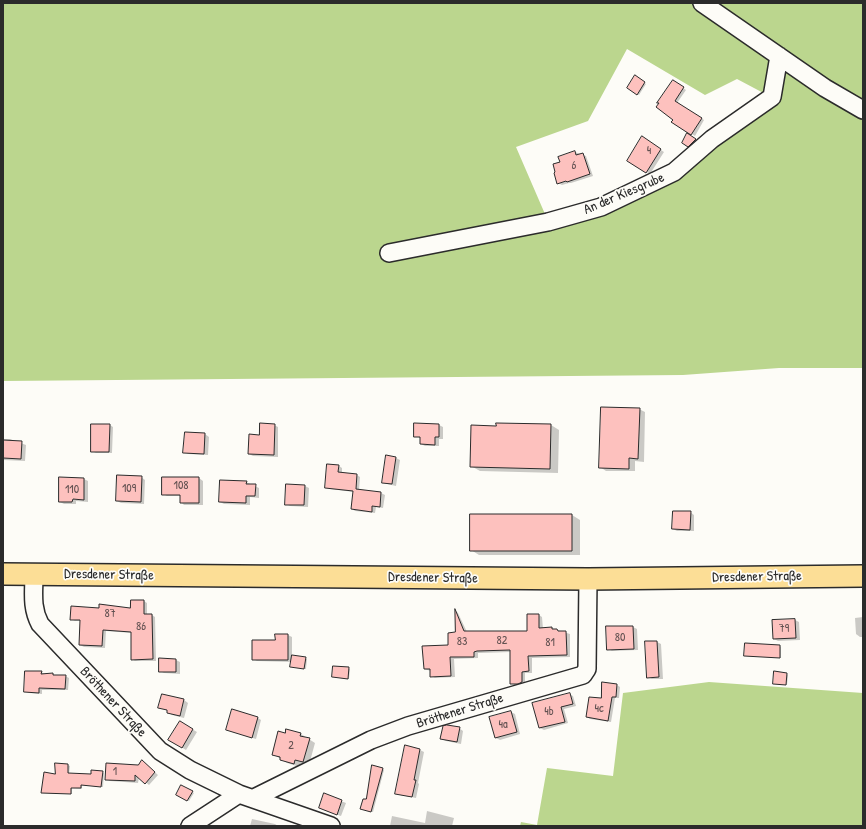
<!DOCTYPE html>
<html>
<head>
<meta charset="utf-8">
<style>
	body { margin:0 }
	#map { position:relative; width:866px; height:829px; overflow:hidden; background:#fdfcf7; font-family:"Patrick Hand",sans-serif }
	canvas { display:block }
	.frame { position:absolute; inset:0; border:4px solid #2b2b2b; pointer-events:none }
</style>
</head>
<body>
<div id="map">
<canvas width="866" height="829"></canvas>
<div class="frame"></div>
</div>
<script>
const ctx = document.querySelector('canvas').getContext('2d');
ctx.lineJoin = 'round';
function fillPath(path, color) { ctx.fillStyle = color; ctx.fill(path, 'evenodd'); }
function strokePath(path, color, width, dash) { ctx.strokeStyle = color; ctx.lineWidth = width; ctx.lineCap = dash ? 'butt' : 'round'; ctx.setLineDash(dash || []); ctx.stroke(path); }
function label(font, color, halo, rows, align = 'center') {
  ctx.font = font + ' "Patrick Hand",sans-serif'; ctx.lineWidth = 3.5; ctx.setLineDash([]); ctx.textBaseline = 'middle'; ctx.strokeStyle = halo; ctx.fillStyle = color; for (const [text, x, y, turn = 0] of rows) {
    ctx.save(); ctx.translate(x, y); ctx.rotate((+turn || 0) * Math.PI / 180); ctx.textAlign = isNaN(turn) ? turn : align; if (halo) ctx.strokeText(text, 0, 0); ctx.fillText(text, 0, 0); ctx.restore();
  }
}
fillPath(new Path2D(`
	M3 3H863V368H779L683 375 3 381ZM627 49 705 95 737 79 771 97 674 172 548 221 516 147 588 121Z
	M709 682 863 693V826H520L521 822 537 825 547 768 613 776 623 693Z`), '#bbd68e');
fillPath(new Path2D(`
	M635 77 646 84 639 95 628 88Z
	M673 81 686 90 677 103 704 120 695 136 672 122 674 120 660 103Z
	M688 135 697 141 690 147 683 142Z
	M646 140 664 152 650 174 628 160Z
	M575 152 586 156 593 176 571 183H569L562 185 558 183 561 163Z
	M639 409 645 412 644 462 635 461V471H606L600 467Z
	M415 424 439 425 443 427V439H439V446H425L421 444V438L415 436Z
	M110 425 113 427 112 453H96L92 451Z
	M274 425 278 427V457L253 456 249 454 260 436Z
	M551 425 559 430 558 473 480 471 471 466Z
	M205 434 209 437 208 455 188 454 185 452Z
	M3 439H10L26 445 25 461 3 460Z
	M387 456 396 458 400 460 396 486 387 484 383 482Z
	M339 466 342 468V473L357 475 360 477 359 490 381 493 385 495 383 508 376 507 375 513 355 511 352 509 354 492 330 489 326 487Z
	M141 477 145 480 144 504 121 503 117 501Z
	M60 478 84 479 88 481V502L76 501V504H64L60 502Z
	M163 478H199L203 481V505H184L181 502V496H167L163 494Z
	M246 482 259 488V498L250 497V505L224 504 220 502Z
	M305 486 309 488 308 507 290 506 286 504Z
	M690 512 694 515V531H677L673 529Z
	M572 515 580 520V555H479L471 550Z
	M144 601 147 603V615H152L155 617 156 661H135L132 659V633L106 631 105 648 84 647 80 645 81 621H75L71 619 100 609H131Z
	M456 611 458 613 467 632H528L539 615 542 617 543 629 551 628 570 634V657L532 658V673H525V684L515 685 511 683V652L481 653H478V658L454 659 455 677 435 678 431 676V671L424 669 449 646 456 633Z
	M863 617V637H860L856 634 855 618Z
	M795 620 799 622 800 640 778 641 774 639Z
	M607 627H633L637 629 638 650 612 651 608 649Z
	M288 635 292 637V656L307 659 306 669 293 667 292 662 257 661 253 659 276 641Z
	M646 642H657L661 644 663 679H652L648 677Z
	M780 646 781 647V658L745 656Z
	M160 659 176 660 180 662V674L164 673 160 671Z
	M348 668 350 669 349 679 333 677Z
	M41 672 45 674H53L56 676H65L69 678 68 690H42V694L29 693 25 691Z
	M787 674 788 675 787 685 774 683Z
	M603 683 617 685 620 687 619 698H615L611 722 590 719 587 717 601 700Z
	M569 694 573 696 576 706 564 709 568 723 544 730 540 728 534 703Z
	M162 695 184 700 188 703 184 718 172 715 168 712V710L160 707Z
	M511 712 515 714 520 734 500 740 496 738Z
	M258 718 261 720 256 739 227 730Z
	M180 722 197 732 186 750 170 740Z
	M459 728 463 731 461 744 446 741 442 739Z
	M287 730 301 734 315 743 309 765 301 763 300 767 287 763 273 754Z
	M420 750 424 752 418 783 419 784 416 798 400 795 397 793Z
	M146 764 158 775 149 785 139 777 138 783 110 781 106 779Z
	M68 765 70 766 69 774 92 775 102 772 104 773 103 787 82 785V789L72 788V794L42 793 55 775Z
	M383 769 384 770 373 812 363 809Z
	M182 787 194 793 189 801 177 795Z
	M325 795 346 803 341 816 324 810Z
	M427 811 454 818 452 826H390L392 816 425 823Z
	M252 819 275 824 278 826H250Z`), '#0003');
const building = new Path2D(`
	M635 75 645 82 637 95 627 88Z
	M673 80 684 87 675 101 702 118 691 135 671 122 673 120 656 107 659 103H657Z
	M687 133 696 139 688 147 682 143Z
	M642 136 661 149 646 173 627 161Z
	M575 151 576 155 583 153 590 174 567 182 566 181 557 184 554 173 555 172 553 164 560 162 558 157Z
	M601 407 640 408 638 459 629 458V469L599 468Z
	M260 423 275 424 274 455 248 454 249 434 259 435Z
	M414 423 439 424V437H435V445L420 444V437H414Z
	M496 423 551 424 550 469 470 467 471 425 496 426Z
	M91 424H110L109 452H91Z
	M185 432 205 433 204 454 183 453Z
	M3 440 22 441 21 459 3 458Z
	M386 455 396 457 392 484 382 483Z
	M327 464 339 465 338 472 357 474 356 489 381 492 380 507 372 506V512L351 509 353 491 325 488Z
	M117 475 142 476 141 502 116 501Z
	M59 477 84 478V500L73 499 72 502H59Z
	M162 477H199V503H180V495H162Z
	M220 480 247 481 246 484H256L255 496H246V503L219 502Z
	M286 484 305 485 304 505H285Z
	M673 511H691L690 530 672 529Z
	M470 514H572V551H470Z
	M131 600H144V614H152L153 659 131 660V632L103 630 102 646 79 645 80 620H70L71 606 99 608V604L130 608Z
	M455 609 464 631H527V614H539V628L552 627V629H557L558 631H566L567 655 528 656 529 671 522 672V682L518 684H510V650L477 651 474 652V657H450L451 676 430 677V669H424L422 646 448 645V633L455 632Z
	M795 619 796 638 773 639 772 620Z
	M606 626H633L634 649 607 650Z
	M275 634H288V660H252V640H275Z
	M645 641H657L659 677 647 678Z
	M745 643 780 645V658L744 656Z
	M292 655 306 657 304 669 290 667Z
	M159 658 176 659V672H159Z
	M333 666 349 667 348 679 332 677Z
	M25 671H42L41 674 53 673V675H66L65 689 39 688V693L24 692Z
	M774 671 787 673 786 685 773 684Z
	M602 682 617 684 616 697H612L608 721 586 717 589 697 601 698Z
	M570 693 573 704 561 707 565 722 539 728 532 703Z
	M162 694 184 699 180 716 167 713V710L158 708Z
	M232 709 258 717 252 738 226 730Z
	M511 711 517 732 495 738 489 717Z
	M180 721 193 729 182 748 168 740Z
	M447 725 460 727 457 742 440 739 443 726Z
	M286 729 301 733 300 736 310 738 303 762 295 760 294 764 280 760V757L272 755 278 731 285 733Z
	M405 745 420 749 414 780H416L412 797 395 794Z
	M142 760 155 772 145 784 135 775V781L105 780 106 763 138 765Z
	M55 763 68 764V773L91 774V770L103 771 101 787 81 785V788H71V794L41 793 44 772 55 774Z
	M372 765 383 768 371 812 360 809 363 799H366Z
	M181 785 193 791 187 801 176 795Z
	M324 793 342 800 337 815 319 808Z`);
fillPath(building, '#fdc1be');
strokePath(building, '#2b2b2b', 1);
const minor = new Path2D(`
	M702 3 825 88 863 110
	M389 253 548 222 601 207 674 172 712 139 772 97 779 56
	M34 574C34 592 31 607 40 624L160 751 190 770 239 794 331 826
	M254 798 371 740 408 726 583 675 587 669 588 579
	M190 826 239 794`);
const major = new Path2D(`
	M3 574 588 579 863 576`);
strokePath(minor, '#2b2b2b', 20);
strokePath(major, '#2b2b2b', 24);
strokePath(minor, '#fdfcf7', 17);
strokePath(major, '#fcde96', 21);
label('12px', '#605050', null, [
	["4",649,151],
	["6",574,166],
	["108",181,486],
	["109",129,489],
	["110",72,490],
	["87",110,614],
	["86",141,627],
	["79",784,629],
	["80",620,638],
	["82",502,641],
	["83",462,642],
	["81",550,643],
	["4c",599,709],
	["4b",549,712],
	["4a",503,725],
	["2",291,746],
	["1",115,772]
]);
label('14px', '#2b2b2b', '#fdfcf7', [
	["An der Kiesgrube",624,194,-23],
	["Dresdener Straße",109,575,1],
	["Dresdener Straße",757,577,-1],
	["Dresdener Straße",433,578,1],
	["Bröthener Straße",113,702,47],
	["Bröthener Straße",460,711,-17]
]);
</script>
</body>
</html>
